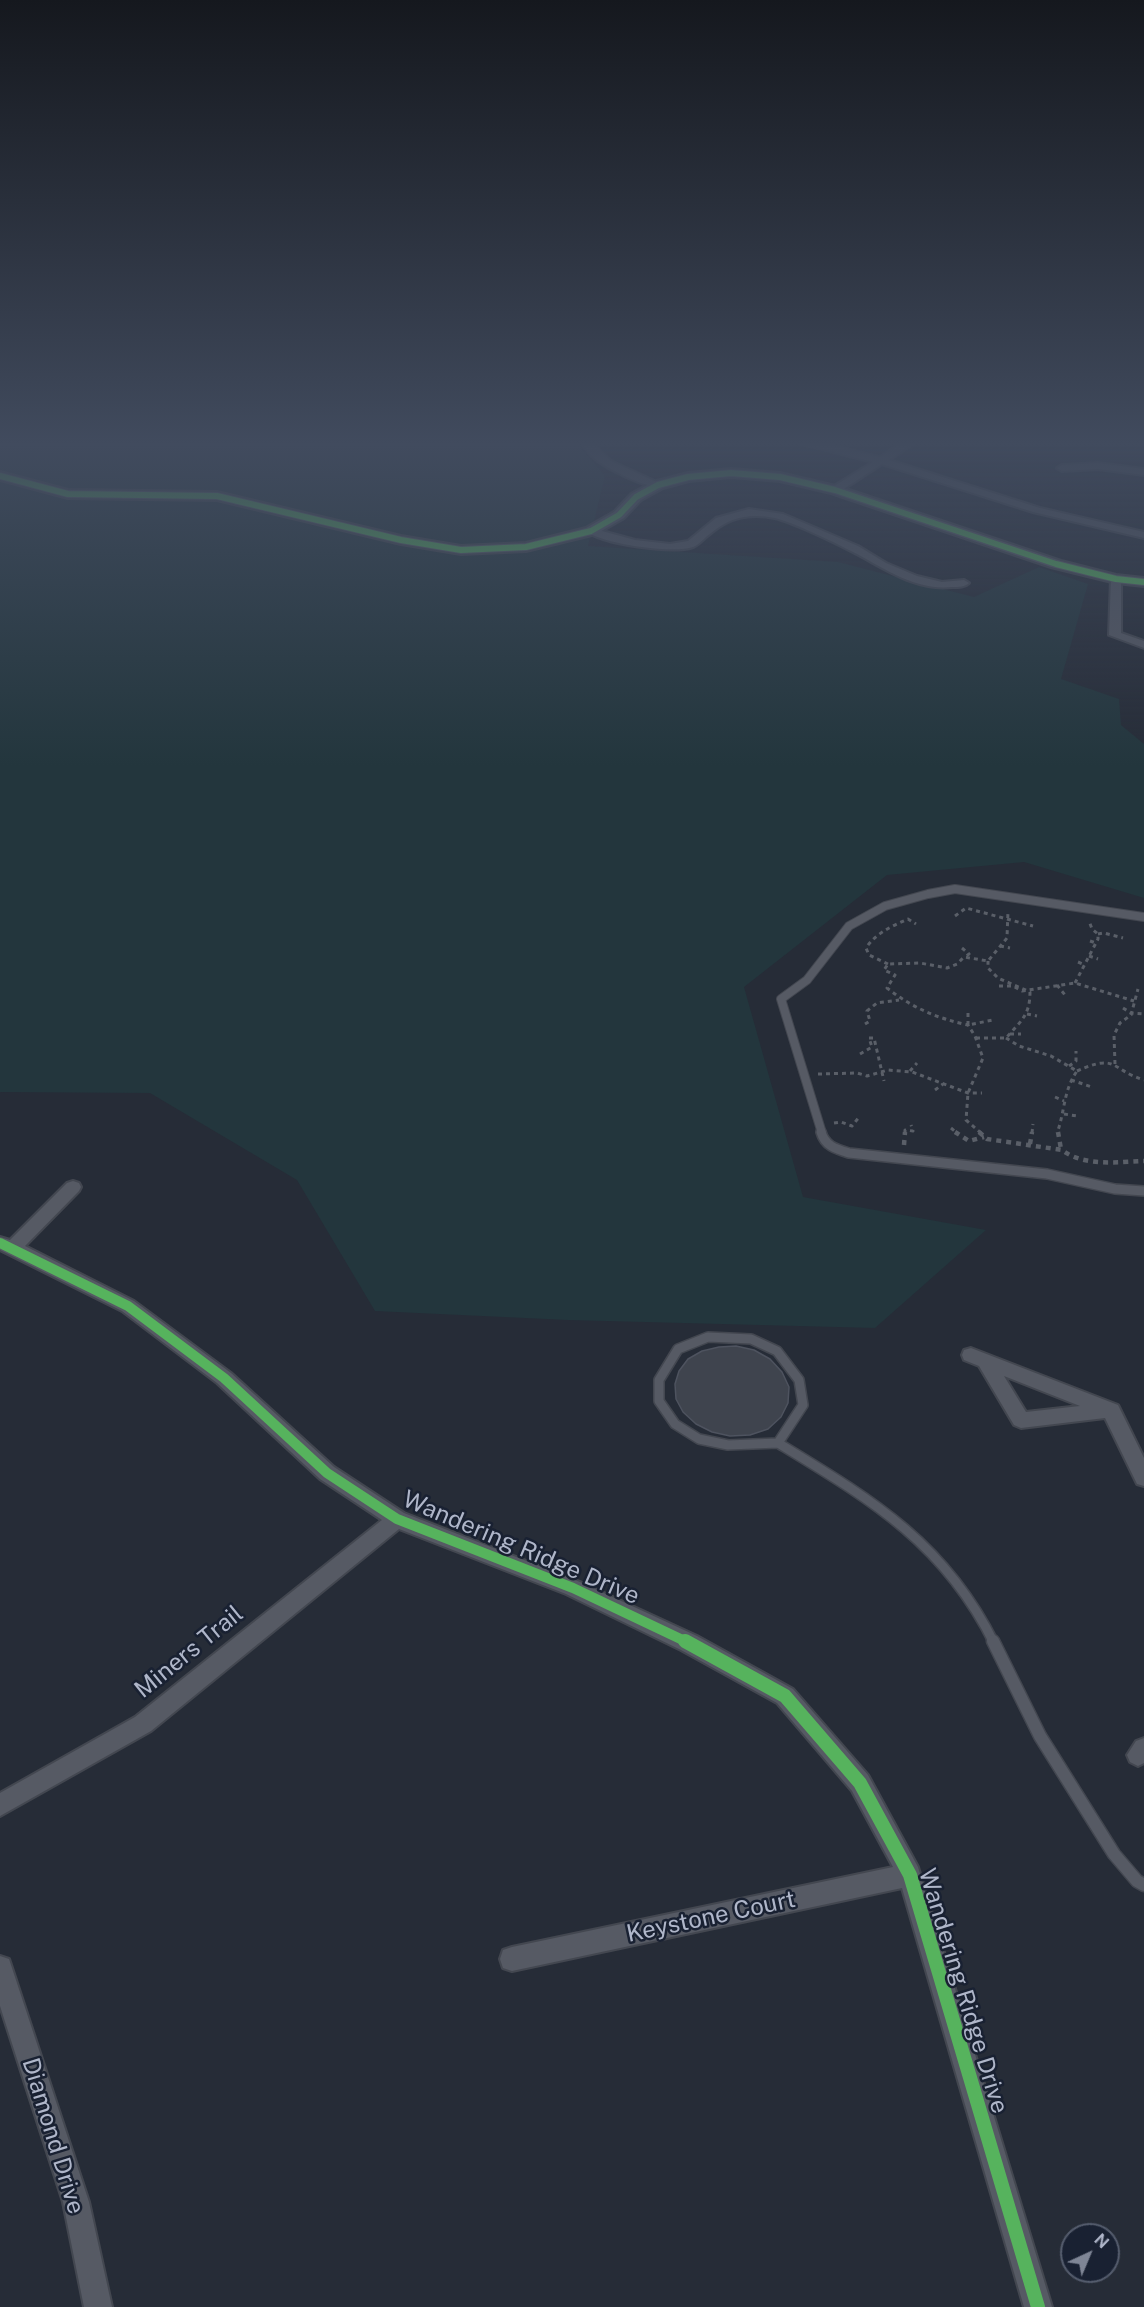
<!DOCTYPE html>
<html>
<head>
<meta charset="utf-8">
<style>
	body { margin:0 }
	#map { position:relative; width:1144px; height:2307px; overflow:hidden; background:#262c37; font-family:"Public Sans",sans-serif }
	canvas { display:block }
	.north { position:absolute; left:1060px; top:2223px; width:60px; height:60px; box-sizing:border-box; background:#192132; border:2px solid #555d6e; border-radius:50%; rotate:44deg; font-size:16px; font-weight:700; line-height:24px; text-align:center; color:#afb6c9 }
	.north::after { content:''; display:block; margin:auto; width:21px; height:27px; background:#7f8696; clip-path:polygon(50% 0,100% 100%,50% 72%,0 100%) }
</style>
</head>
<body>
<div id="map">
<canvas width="1144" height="2307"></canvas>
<div class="north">N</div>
</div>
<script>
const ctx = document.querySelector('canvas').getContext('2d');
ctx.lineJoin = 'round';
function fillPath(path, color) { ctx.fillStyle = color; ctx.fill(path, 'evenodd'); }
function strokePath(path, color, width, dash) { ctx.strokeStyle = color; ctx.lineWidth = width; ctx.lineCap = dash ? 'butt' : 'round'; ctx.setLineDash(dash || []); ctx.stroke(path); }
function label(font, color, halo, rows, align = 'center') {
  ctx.font = font + ' "Public Sans",sans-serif'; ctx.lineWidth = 5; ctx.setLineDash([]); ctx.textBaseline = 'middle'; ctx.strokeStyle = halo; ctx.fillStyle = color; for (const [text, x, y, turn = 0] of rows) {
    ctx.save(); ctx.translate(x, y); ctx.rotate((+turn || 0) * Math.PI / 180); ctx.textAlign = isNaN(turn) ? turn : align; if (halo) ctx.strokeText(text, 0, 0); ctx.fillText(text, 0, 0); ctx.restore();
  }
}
fillPath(new Path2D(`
	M0 443H577L605 476 588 546 838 562 974 597 1039 567 1088 584 1061 679 1119 699 1121 725 1144 744V898L1024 862 887 875 744 987 803 1197 986 1230 875 1328 568 1320 375 1311 297 1180 150 1093 0 1092Z`), '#23363d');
const building = new Path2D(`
	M736 1346 754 1350 770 1359 782 1372 789 1387 788 1403 781 1417 768 1429 750 1435 730 1436 712 1432 696 1424 683 1412 676 1399 675 1384 679 1371 688 1359 702 1351 719 1347Z`);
fillPath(building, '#3f444e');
strokePath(building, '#4e535f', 1.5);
const laneFar2 = new Path2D(`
	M822 1133 781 999 807 980 849 926 885 906 928 894 955 889 1144 917`);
const laneFar1 = new Path2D(`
	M821 1132C825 1146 836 1149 849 1153L1047 1174 1115 1189 1144 1191
	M708 1337 751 1339 777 1351 799 1380 803 1405 778 1443 728 1445 699 1439 675 1424 659 1401V1380L678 1349Z
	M778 1443C870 1499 944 1542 994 1643`);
const lane = new Path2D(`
	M993 1641 1040 1736 1114 1854 1137 1881 1144 1885`);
const street = new Path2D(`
	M582 443H592L611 461 663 485C653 493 604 467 594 458 589 454 586 449 582 443Z
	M798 443H820L880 457 902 443H914L889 460 1040 508 1144 532V538L1033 512 882 464 839 492H831V488L873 462Z
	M1098 463 1144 469V475L1098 469 1062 471 1057 468 1062 465Z
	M749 509 783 514 858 546 886 563 917 576 942 582 964 580 969 583C965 587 959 587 952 587 914 591 883 567 851 551 834 542 792 522 775 518 750 513 730 517 711 533 705 537 699 545 693 547 672 554 602 544 586 531L591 528 635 540 670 544 688 541 716 518Z
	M1116 576 1121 579V633L1144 641V648L1109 635 1111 579Z
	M73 1181 79 1183 81 1187 79 1191 25 1246 134 1301 231 1373 334 1467 404 1513 580 1582 697 1636 793 1689 868 1775 918 1867 1052 2307H1024L902 1888 512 1971 503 1968 500 1959 503 1950 512 1947 893 1867 852 1791 777 1703 681 1650 566 1594 399 1529 151 1731 0 1816V1793L135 1717 382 1520 320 1479 217 1383 122 1311 0 1250V1237L10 1240 67 1183Z
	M971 1348 1118 1405 1144 1458V1486L1137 1484 1105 1418 1021 1428 1014 1425 979 1366 964 1360 962 1355 964 1350ZM1004 1376 1080 1406 1026 1412Z
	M1144 1738V1763L1138 1766 1130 1762 1127 1755 1136 1741Z
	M0 1956 9 1959 12 1968 89 2202 112 2307H84L63 2202 0 2006Z`);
const secondary = new Path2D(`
	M731 469 780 473 840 487 1061 561 1116 575 1144 578V586L1116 583 1051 567 831 493 780 481 731 477 689 481 663 488 641 500 624 518 596 534 526 551 461 554 401 544 217 500 68 498 0 480V472L68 490 217 492 401 536 461 546 526 543 586 528 614 512 631 494 653 482 688 473Z`);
strokePath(laneFar2, '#434750', 10);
strokePath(laneFar1, '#434750', 12);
strokePath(lane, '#434750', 15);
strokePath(street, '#434750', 4);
strokePath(secondary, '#434750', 4);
strokePath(new Path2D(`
	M955 916 966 908 1033 926
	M1098 934 1104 933 1123 938
	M1090 941 1096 943
	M1000 946 1010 948
	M962 948 969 954 965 957
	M1089 956 1098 959
	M1078 962 1085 965
	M888 964 869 955 866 948C876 933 892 926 908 919L916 924
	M1075 983 1098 939V934L1092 929 1089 921
	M1057 985 1065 995
	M999 986H1013L1022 991 1075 983 1134 1001
	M1123 1008 1131 1013 1144 1014
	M968 1013V1025L993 1020
	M1027 1014 1037 1016
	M865 1024 870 1021 867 1011 877 1003 899 1000
	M1010 1034H1021
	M869 1038H874L884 1081
	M976 1038H1006C1021 1021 1030 1015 1030 992L998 978 988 968V961
	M1006 1038 1019 1046 1051 1056 1077 1071C1063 1091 1065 1112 1057 1133
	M860 1054 872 1047 869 1038
	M1115 1064 1114 1035 1120 1023 1131 1015 1138 989
	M1069 1066 1076 1061V1051
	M910 1071 917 1063
	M1077 1071C1118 1053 1109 1069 1144 1080
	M818 1074 857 1073 867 1076 888 1070 912 1072 968 1093H982
	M1071 1080 1092 1087
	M935 1090 943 1084
	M1055 1097 1064 1101
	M1064 1114 1077 1116
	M834 1123 841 1122 852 1126 860 1116
	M951 1128 957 1133
	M905 1133V1130L913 1131 911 1125
	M981 1133 966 1120 968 1093 983 1058 975 1036 968 1025C936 1018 913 1008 887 988L895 975 884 970 888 964 920 963 947 968 957 964 964 957 988 961 1007 938 1008 911
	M1032 1133 1033 1124`), '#5a5f68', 3, [4, 4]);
strokePath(new Path2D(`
	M955 1132 969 1141 984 1137
	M979 1132 987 1139 1062 1150C1084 1167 1118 1162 1144 1161
	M1058 1132 1061 1149
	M1030 1144 1032 1132
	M904 1145 905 1132`), '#5a5f68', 4.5, [5, 5]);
strokePath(laneFar2, '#565a64', 8);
strokePath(laneFar1, '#565a64', 9);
strokePath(lane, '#565a64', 12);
fillPath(street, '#565a64');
fillPath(secondary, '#5a5e69');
strokePath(new Path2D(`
	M0 476 68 494 217 496 401 540 461 550 526 547 591 531 619 515 636 497 658 485 688 477 731 473 780 477 835 490 1056 564 1116 579 1144 582`), '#56b35d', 6);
strokePath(new Path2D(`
	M0 1243 128 1306 224 1378 327 1473 397 1519 573 1588 689 1643`), '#56b35d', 10);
strokePath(new Path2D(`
	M685 1641 785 1696 860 1783 910 1875 1038 2307`), '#56b35d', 14);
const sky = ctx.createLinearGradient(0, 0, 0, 766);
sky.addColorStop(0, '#15181e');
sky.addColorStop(0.58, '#414b5e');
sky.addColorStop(1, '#414b5e00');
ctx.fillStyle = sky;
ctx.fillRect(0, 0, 1144, 766);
label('24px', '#afb6c9', '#192132', [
	["Wandering Ridge Drive",521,1548,23],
	["Miners Trail",189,1652,-39],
	["Keystone Court",711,1917,-12],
	["Wandering Ridge Drive",963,1991,73],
	["Diamond Drive",53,2136,73]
]);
</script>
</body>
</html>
